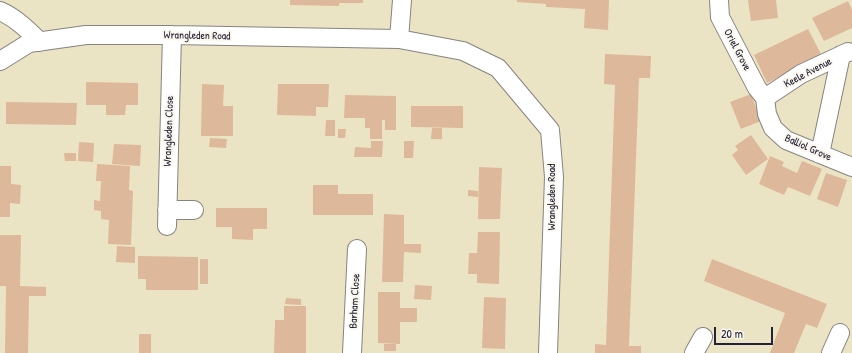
<!DOCTYPE html>
<html>
<head>
<meta charset="utf-8">
<style>
	body { margin:0 }
	#map { position:relative; width:852px; height:353px; overflow:hidden; background:#ebe4c4; font-family:"Patrick Hand",sans-serif }
	canvas { display:block }
	.scale { position:absolute; left:714px; top:327px; width:59px; height:18px; box-sizing:border-box; border:2px solid #22223b; border-top:0; padding-left:5px; font-size:12px; line-height:14px; white-space:nowrap; color:#22223b; -webkit-text-stroke:3px #fbf7ec; paint-order:stroke }
</style>
</head>
<body>
<div id="map">
<canvas width="852" height="353"></canvas>
<div class="scale">20 m</div>
</div>
<script>
const ctx = document.querySelector('canvas').getContext('2d');
ctx.lineJoin = 'round';
function fillPath(path, color) { ctx.fillStyle = color; ctx.fill(path, 'evenodd'); }
function strokePath(path, color, width, dash) { ctx.strokeStyle = color; ctx.lineWidth = width; ctx.lineCap = dash ? 'butt' : 'round'; ctx.setLineDash(dash || []); ctx.stroke(path); }
function label(font, color, halo, rows, align = 'center') {
  ctx.font = font + ' "Patrick Hand",sans-serif'; ctx.lineWidth = 4; ctx.setLineDash([]); ctx.textBaseline = 'middle'; ctx.strokeStyle = halo; ctx.fillStyle = color; for (const [text, x, y, turn = 0] of rows) {
    ctx.save(); ctx.translate(x, y); ctx.rotate((+turn || 0) * Math.PI / 180); ctx.textAlign = isNaN(turn) ? turn : align; if (halo) ctx.strokeText(text, 0, 0); ctx.fillText(text, 0, 0); ctx.restore();
  }
}
fillPath(new Path2D(`
	M290 0H363V3H339V6L290 5Z
	M517 0H609L608 30 584 28 585 9 546 7V4L517 2Z
	M748 0H776L778 18 751 21Z
	M848 1 852 10V28L824 41 812 18Z
	M808 29 822 56 767 83 754 55Z
	M605 54 651 56 650 78H639L629 346H641V353H595V344L606 345 615 85 604 84Z
	M86 82 138 83V105H126L125 115H106V105H86Z
	M202 84 224 85 223 106H233V136H201Z
	M278 84H329L328 107H316V116L277 115Z
	M751 94 761 121 741 129 730 102Z
	M345 95 396 96V130H385V120H382V139H370V128H365V118H344Z
	M6 102 77 103 76 125 6 124Z
	M411 106H463V128L411 127Z
	M326 120H335V136H325Z
	M432 128H442V139H431Z
	M338 129H346L345 138H338Z
	M751 135 768 159 746 175 732 155 738 150 735 146Z
	M210 138 227 139 226 148 209 147Z
	M371 141H383L382 157H354L355 147 371 148Z
	M404 141H414L413 158H404Z
	M79 142 94 143 93 162 78 161Z
	M114 144 141 145 140 166 112 164Z
	M64 153H76V161H65Z
	M770 156 784 162 782 166 797 173 802 161 822 169 810 196 788 187 784 195 759 184Z
	M97 164 130 166 129 190 133 191 131 245 108 244 109 220 101 219V211L94 210V200L100 201 101 181H96Z
	M0 166H11V184L21 185 20 204 10 203V217H0Z
	M479 167 502 168 500 219H478Z
	M826 173 847 180 838 207 817 199Z
	M313 185H338V194H373V215H313Z
	M468 190 478 191V197L468 196Z
	M216 208H267V229H253V240L232 239V227H216Z
	M384 214 404 215V244H421V253L404 252 403 282H382Z
	M478 232H500L499 284 477 283V274H468L469 253H477Z
	M0 235H21L20 286 46 287V296H29L28 353H5L6 286H0Z
	M117 246 135 247V263L116 262Z
	M138 256 198 257V290H146V279H138Z
	M200 259H208V284H200Z
	M712 259 827 304 817 328 806 324 794 353H770L785 313 704 281Z
	M415 285 432 286 431 300 414 299Z
	M378 292H400V308H417V322H400V344L378 343Z
	M484 297 506 298 505 349 482 348Z
	M286 298 301 299V305L285 304Z
	M284 306H306V353H274L275 320H284Z
	M139 334H151V353H139Z
	M384 344H396V351H384Z`), '#deb89a');
const street = new Path2D(`
	M719 0 720 17 757 88 765 98 767 114 773 128 786 140 852 167
	M0 11C16 18 28 30 40 42
	M399 39 402 0
	M0 61 29 43 86 35H172L399 39 463 51 498 68 550 130 554 177 548 353
	M765 98 801 74 848 52
	M820 154 841 55
	M167 210H194
	M167 226 172 35
	M352 353 357 249
	M694 353 703 337
	M831 353 840 333`);
strokePath(street, '#868380', 20);
strokePath(street, '#fff', 18);
label('11px', '#22223b', '#fbf7ec', [
	["Wrangleden Road",197,36,1],
	["Oriel Grove",737,50,62],
	["Keele Avenue",808,73,-28],
	["Wrangleden Close",169,131,-88],
	["Balliol Grove",808,148,24],
	["Wrangleden Road",552,197,-90],
	["Barham Close",355,301,-87]
]);
</script>
</body>
</html>
